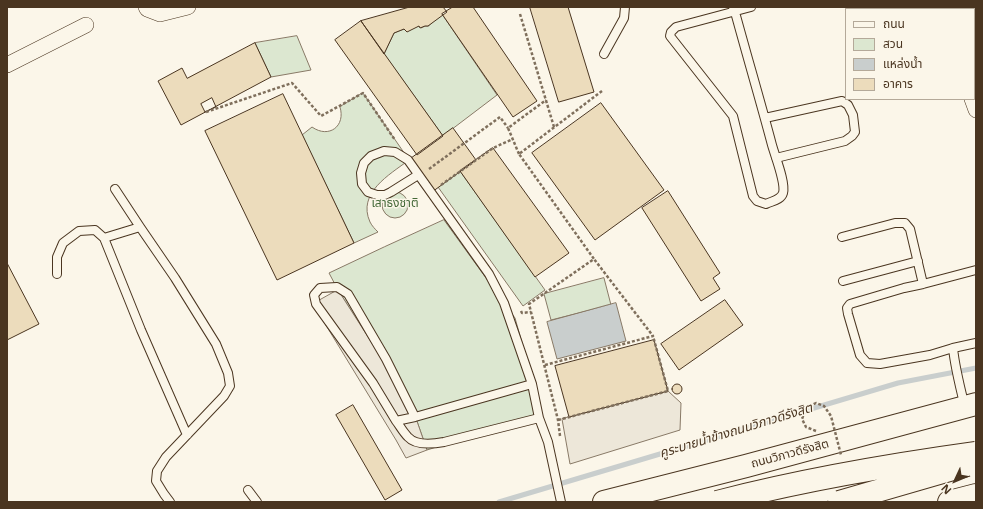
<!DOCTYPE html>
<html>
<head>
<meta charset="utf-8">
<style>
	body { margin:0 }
	#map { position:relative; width:983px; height:509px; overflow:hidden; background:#fbf6e9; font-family:"Noto Sans","Noto Sans Thai",sans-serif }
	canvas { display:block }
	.frame { position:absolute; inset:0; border:8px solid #4a3520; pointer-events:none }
	.legend { position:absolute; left:845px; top:8px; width:130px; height:92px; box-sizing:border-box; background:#fbf6e9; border:1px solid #b4a999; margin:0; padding:5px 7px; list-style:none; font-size:12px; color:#4a3520 }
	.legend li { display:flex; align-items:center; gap:8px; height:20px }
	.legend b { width:20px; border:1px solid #b4a999 }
	.north { position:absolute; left:935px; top:461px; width:40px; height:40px; -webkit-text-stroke:3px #fbf6e9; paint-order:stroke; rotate:226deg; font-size:11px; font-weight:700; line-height:16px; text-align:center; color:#4a3520 }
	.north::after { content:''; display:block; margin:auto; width:14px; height:18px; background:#4a3520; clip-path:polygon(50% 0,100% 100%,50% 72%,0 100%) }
</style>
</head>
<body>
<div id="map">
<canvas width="983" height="509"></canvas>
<div class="frame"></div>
<ul class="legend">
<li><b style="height:5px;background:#fbf6e9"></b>ถนน</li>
<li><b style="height:11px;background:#dce7d0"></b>สวน</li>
<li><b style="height:11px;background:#c9cecd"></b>แหล่งน้ำ</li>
<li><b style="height:11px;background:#ecdcbc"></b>อาคาร</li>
</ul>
<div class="north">N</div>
</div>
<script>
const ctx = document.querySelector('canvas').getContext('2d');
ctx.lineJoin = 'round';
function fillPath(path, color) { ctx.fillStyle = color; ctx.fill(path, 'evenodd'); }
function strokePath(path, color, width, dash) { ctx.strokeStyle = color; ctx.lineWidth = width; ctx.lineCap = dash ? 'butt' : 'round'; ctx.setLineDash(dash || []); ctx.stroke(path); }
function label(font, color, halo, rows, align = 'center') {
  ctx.font = font + ' "Noto Sans","Noto Sans Thai",sans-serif'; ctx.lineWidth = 3; ctx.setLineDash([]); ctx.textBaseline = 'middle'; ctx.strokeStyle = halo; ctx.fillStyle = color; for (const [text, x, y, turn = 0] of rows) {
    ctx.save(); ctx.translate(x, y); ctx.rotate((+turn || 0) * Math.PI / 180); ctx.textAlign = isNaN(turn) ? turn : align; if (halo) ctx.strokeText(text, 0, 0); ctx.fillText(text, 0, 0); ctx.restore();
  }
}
const green = new Path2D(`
	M442 14 497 95 443 136 384 54 394 33 404 29 419 26 421 28 425 26H428Z
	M297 36 311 70 271 77 255 43Z
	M363 93 409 160C389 175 357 193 370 222 372 226 375 229 378 232L354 243 302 135 312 127C329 139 346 126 340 107Z
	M460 171 545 290 523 306 438 187Z
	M382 205a13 13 0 1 1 26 0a13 13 0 1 1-26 0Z
	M444 220 515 318 542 414 427 450 411 404 338 290 329 273 384 247Z
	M604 278 611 305 551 320 544 294Z`);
fillPath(green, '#dce7d0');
strokePath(green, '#887966', 1);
const parking = new Path2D(`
	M338 290 411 404 427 450 406 458 396 440 313 304Z
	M668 391 681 403 680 430 570 464 562 419Z`);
fillPath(parking, '#ede7d9');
strokePath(parking, '#887966', 1);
const water = new Path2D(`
	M616 303 626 341 557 359 547 322Z`);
fillPath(water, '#c9cecd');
strokePath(water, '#887966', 1);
strokePath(new Path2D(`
	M499 502 898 383 976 368`), '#c9cecd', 5);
const building = new Path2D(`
	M410 7H443L447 12 428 26H425L420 28 419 26 407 32 404 29 394 33 384 54 361 21Z
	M453 7H473L537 101 513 117 442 14Z
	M530 7H568L594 92 559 102Z
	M361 21 443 136 417 155 335 40Z
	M255 43 271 77 181 125 158 81 182 68 187 78Z
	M283 94 354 243 277 280 205 131Z
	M212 98 216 107 205 112 201 104Z
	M601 103 664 190 595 240 532 153Z
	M453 128 476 160 432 192 409 160Z
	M493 148 569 253 535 277 460 171Z
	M668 191 720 273 713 278 720 289 701 301 642 208Z
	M7 263 39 324 7 340Z
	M725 300 743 325 679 370 661 344Z
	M654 340 668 391 569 417 555 366Z
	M672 389a5 5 0 1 1 10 0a5 5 0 1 1-10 0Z
	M353 405 402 490 385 500 336 415Z`);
fillPath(building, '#ecdcbc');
strokePath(building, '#4a3520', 1);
const lane = new Path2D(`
	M733 7 735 12C747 56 760 100 772 145 775 156 786 183 783 193 781 200 772 201 766 204L757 201 753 196 733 116 670 36 671 32 676 27 751 7
	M604 54 624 18 625 7
	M765 118 842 101 848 105 853 115 855 132 852 136 845 141 776 158
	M418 175 391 192 385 195H377L368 192 362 184 361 173 364 163 371 156 384 151 395 152 408 160 489 274 504 303 532 384 539 418 548 442 561 502
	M115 189 140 227 175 278 216 344 228 373 230 386 224 396 166 457 157 471 156 481 164 494 170 502
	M842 237 895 223H905L910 229 923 284 904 288 850 304 847 308 848 314 860 355 867 363 880 364 930 355 953 348C955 368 960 387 965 407
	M104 238 140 227
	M57 274V257L63 243 79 231 95 230 104 238 141 330 187 435
	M843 281 918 261
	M923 284 976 270
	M953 348 976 343
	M532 384 415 417 396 421C400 426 403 432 408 437 416 446 433 444 444 442L539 418
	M396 421 373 383 316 304 314 295 320 288 337 287 348 294 386 359 415 417
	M248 490 257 502`);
const street = new Path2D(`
	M146 7 147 9 160 14 188 7
	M941 7 942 9
	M7 65 86 25
	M972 99 976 110`);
const secondary = new Path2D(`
	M604 502 746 466 976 404`);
const highway = new Path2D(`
	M782 502 865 479
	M949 502 976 495`);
strokePath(lane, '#4a3520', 10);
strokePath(street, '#4a3520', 16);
strokePath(secondary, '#4a3520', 24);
strokePath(highway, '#4a3520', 24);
strokePath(new Path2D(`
	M520 14 554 127
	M206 112 292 83 321 116 363 93 395 140
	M519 154 508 128 546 100
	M429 169 500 117 508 128
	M441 185 493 148 513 139
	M521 311 522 313 531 312
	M545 365 653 336 594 259
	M558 420 668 391 653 336
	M560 436 558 420 529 304 594 259 519 154 602 91`), '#7f6f5c', 2.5, [3, 2]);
strokePath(lane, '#fbf6e9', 8);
strokePath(street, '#fbf6e9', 15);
strokePath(secondary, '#fbf6e9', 22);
strokePath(highway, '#fbf6e9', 22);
const highwayBridge = new Path2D(`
	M717 502C802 480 889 465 976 453
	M839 502 967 465`);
strokePath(highwayBridge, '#4a3520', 24, []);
strokePath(new Path2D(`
	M816 431 806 427 802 419 806 408 816 403 824 406 831 416 841 455`), '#7f6f5c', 2.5, [3, 2]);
strokePath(highwayBridge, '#fbf6e9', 22);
label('12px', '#436837', '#fbf6e9', [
	["เสาธงชาติ",395,204]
]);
label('12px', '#4a3520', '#fbf6e9', [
	["ถนนวิภาวดีรังสิต",790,454,-15]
]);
label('italic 13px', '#4a3520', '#fbf6e9', [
	["คูระบายน้ำข้างถนนวิภาวดีรังสิต",736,431,-17]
]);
</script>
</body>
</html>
